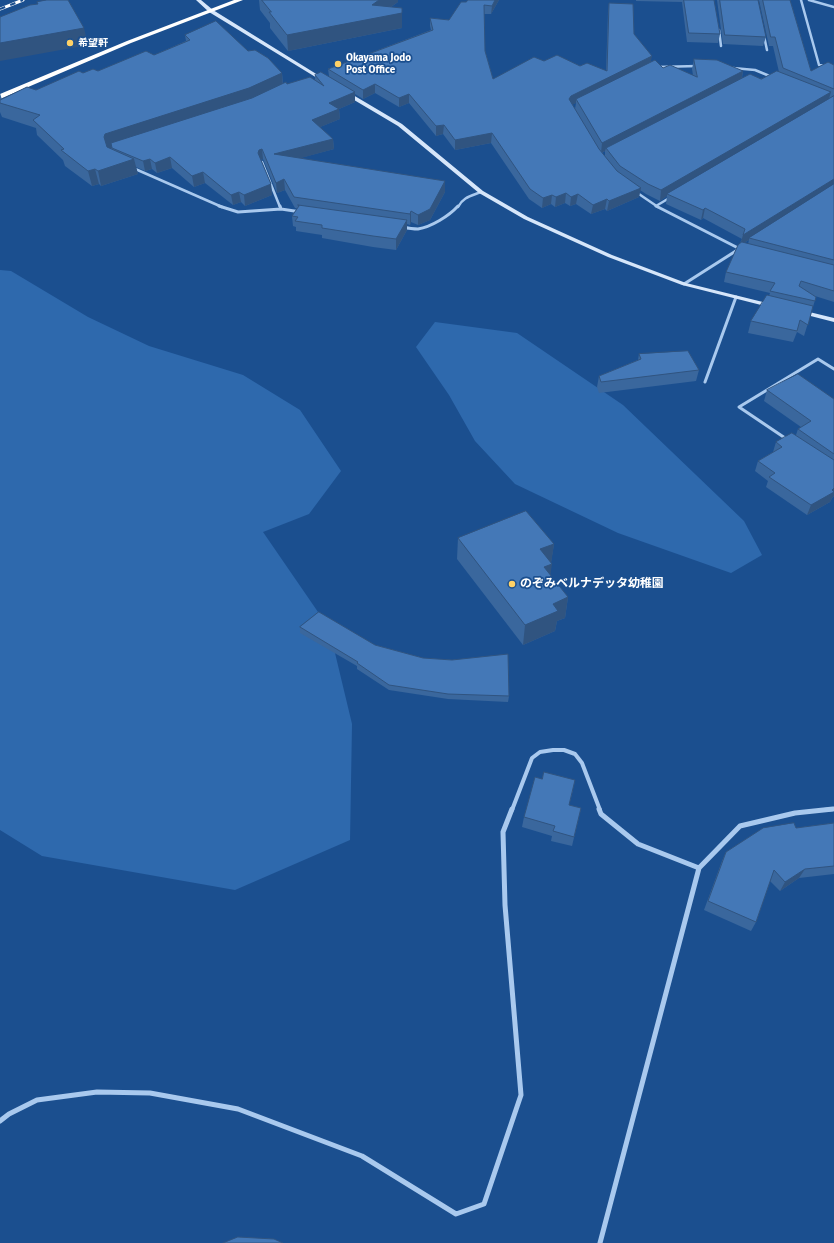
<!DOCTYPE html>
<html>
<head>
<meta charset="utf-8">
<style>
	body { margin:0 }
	canvas { display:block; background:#1b4f8f }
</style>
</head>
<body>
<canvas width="834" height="1243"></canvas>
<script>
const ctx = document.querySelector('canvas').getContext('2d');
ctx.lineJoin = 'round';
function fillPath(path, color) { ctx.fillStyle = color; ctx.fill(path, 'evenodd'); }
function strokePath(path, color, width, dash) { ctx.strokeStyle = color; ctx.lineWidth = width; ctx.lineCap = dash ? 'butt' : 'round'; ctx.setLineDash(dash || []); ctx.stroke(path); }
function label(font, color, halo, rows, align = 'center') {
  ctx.font = font + ' "Fira Sans","Noto Sans JP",sans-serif'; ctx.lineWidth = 3.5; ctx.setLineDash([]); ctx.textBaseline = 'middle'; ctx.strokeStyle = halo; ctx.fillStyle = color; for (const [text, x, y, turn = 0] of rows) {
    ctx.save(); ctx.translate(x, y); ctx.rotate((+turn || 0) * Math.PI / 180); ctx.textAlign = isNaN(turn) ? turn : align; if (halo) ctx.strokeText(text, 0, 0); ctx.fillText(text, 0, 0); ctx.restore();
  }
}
fillPath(new Path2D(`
	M0 270 11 271 88 317 149 346 243 375 300 410 341 471 309 514 263 532 329 628 352 724 350 840 235 890 42 856 0 830Z
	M435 322 517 333 623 405 744 521 762 555 731 573 618 533 515 484 475 441 449 395 416 347Z`), '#2e69ad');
strokePath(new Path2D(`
	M801 0 819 65 834 67
	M809 0 834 7
	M719 30 721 46
	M764 36 767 50
	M657 67 698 66
	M733 68 755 70 772 77
	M262 162 280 207
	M133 168 222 207
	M636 192 658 207
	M656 206 671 197
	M458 207C463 197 471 196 481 192`), '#a9c9ee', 2.5);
strokePath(new Path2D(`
	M219 206 238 212 281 209 301 212
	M280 206 281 209
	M656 206 742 250
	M402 227C407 228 413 229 418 229 431 227 449 216 458 206
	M684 284 739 249
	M705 382 736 297
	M788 440 739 407 818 359 834 369`), '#a9c9ee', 3);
strokePath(new Path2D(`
	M512 810 532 758 540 752 553 750H564L575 754 582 763 600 810
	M824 810 834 809`), '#a9c9ee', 4);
strokePath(new Path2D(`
	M599 809 601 814 638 844 699 868
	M0 1121 9 1114 37 1100 97 1092 150 1093 238 1109 362 1156 456 1214 484 1204 521 1095 505 905 503 832 512 809
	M600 1243 699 868 740 826 795 813 833 809`), '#a9c9ee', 5);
fillPath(new Path2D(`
	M196 0H201L213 10 326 80 322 81 209 12Z
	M344 92H348L402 124 483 191 528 217 612 255 686 283 775 305 776 306 773 308 682 285 608 257 524 219 479 193 398 126 344 94Z
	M801 310 834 318V322L799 313 798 312Z`), '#d6e6fa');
fillPath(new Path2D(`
	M234 0H243L131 43 0 99V94L127 41Z`), '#fff');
const rail = new Path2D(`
	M0 9 23 0`);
strokePath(rail, '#fff', 3);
strokePath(rail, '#1b4f8f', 2, [5.5]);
fillPath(new Path2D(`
	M259 0H398V2L391 7 402 28 288 51 270 28V23L260 10Z
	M499 0 491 14H484L485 51 493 79 544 61 580 66 606 71 608 12 609 3 634 34 651 62 663 68 693 75 692 69 694 59 743 71 742 78 761 79 779 72 773 46H769L759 0H790L811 71 834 65V302L815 296 816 297 804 336 797 332 793 342 748 333 751 321 769 296 770 293 724 282 726 272 740 243 742 239 703 218 701 220 666 204 667 196 660 201 646 194 640 190 639 197 607 211 605 209 591 214 576 204 570 206 565 203 555 207 551 204 542 208 529 199 491 143 455 150 443 134 436 136 409 103 399 107 375 93 363 99 355 94V102L339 109 340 119 320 127 333 139 334 149 300 158 445 192 430 220 418 225 411 222 410 225 407 224V230L396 250 373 247 322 238V235L296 231V227L293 226 292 216 297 208H295L285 190 277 193 263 159 261 160 271 184 272 195 245 206 241 202 233 205 205 183 194 187 172 168 157 173 152 169 145 171 136 167 138 174 101 186 99 184 92 186 65 166 63 160 37 135 36 128 2 117 0 112V93L2 100 36 90 83 73 98 71 154 55 186 41 185 35 248 51 282 73 283 83 287 84 315 81V75L329 76 328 69 431 30 430 26V18L449 20 466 2ZM576 103 575 109 572 104ZM605 151V156L602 153ZM749 240 748 244 744 243Z
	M636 0H714L720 34 718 43 687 42 682 2 636 1Z
	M717 0H758L766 37 763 46 723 44Z
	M639 354 699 370 696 381 599 393 597 387 599 376 638 360Z
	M767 390 834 399V496L832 498 830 502 807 515 766 487 768 481 755 471 758 461 773 452 776 442 796 435 798 429 801 427 764 401Z
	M458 538 554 544 551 562 550 575 568 597 565 618 557 621 555 631 523 645 457 559Z
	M300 627 375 645 423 658 452 660 509 696 508 702 448 699 389 690 357 669V666L300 633Z
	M573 790 569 805 581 808 572 846 551 841 552 836 522 827 524 817Z
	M834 823V874L799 878 780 891 770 881 756 922 751 931 704 910 722 861 726 852 796 828Z`), '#3a679d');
fillPath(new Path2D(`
	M379 0H398V2L375 18 402 13V28L288 51 287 35 372 5Z
	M495 0H499L491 14 492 6Z
	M84 28 88 45 0 61V43Z
	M652 56 650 65 576 99V103L570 106 569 99 571 96Z
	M743 71 741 81 606 148 605 151 601 153 602 143Z
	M282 73 283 88 251 103 111 143 112 148 109 150 107 153 104 137 105 134Z
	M375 84V93L363 99V90Z
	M355 92V102L339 109 340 119 313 130 312 120 329 103Z
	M831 92 828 102 667 194V196L660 201 661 190Z
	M409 94V103L399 107V98Z
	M444 125 443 134 436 136V126Z
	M492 133 491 143 455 150V140Z
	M333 139 334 149 276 165 274 154Z
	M262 149 263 159 260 160 258 153 259 150Z
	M170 157 172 168 157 173 155 163Z
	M134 159 138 174 101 186 98 171Z
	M150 159 152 169 145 171 143 161Z
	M95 169 99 184 92 186 88 171Z
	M203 172 205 183 194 187 192 176Z
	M284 179 285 190 277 193 276 183Z
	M834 179V187L749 238V240L740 245 743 235Z
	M445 181V192L430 220 418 225V215Z
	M271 184 272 195 245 206 244 195Z
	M641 188 639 197 607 211 609 201Z
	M239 192 241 202 233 205 231 195Z
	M566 193 565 203 555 207 556 197Z
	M578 194 576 204 570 206 571 197Z
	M552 195 551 204 542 208 543 198Z
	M607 199 605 209 591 214 593 205Z
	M705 208 703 218 701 220 703 210Z
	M411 211V222L410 225V214Z
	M407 220V230L396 250V239Z
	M834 488V496L832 498 830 502 807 515 811 505Z
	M554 544 551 564H552L549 584 544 567 540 549Z
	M568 597 565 618 557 621 555 631 523 645 525 625 553 604Z
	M805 869 799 878 780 891 785 882Z`), '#305480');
const building = new Path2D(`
	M47 0H68L84 28 0 43V17L30 5 38 4 37 2Z
	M262 0H379L372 5 402 8V13L287 35 269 12H271Z
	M468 0H495L492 6 484 5 485 51 493 79 534 57 544 61 557 55 580 66 587 63 607 71 609 3 633 4 634 34 652 56 571 96 569 99 599 149 617 171 641 188 609 201 607 199 593 205 578 194 571 197 566 193 556 197 552 195 543 198 530 189 492 133 455 140 444 125 436 126 409 94 399 98 375 84 363 90 328 69 433 30 430 18 449 20 461 2H466Z
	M684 0H714L720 34 689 33Z
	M720 0H758L766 37 725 35Z
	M763 0H790L811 71 828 62 834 65V89L783 68 775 37H771Z
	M216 21 248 51 255 50 268 58 282 73 249 88 105 134 104 137 107 147 134 159 98 171 95 169 88 171 61 150 64 149 33 120 40 115 0 103V100L27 87 36 90 79 71 83 73 93 69 98 71 146 51 154 55 190 40 185 35Z
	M694 59 717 60 743 71 602 143 576 99 655 60 663 68 670 65 697 77Z
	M777 71 831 92 661 190 648 184 620 166 606 148 750 74 761 79Z
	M321 72 355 92 329 103 339 109 312 120 333 139 274 154 445 181 430 209 418 215 411 211 410 214 294 197 284 179 276 183 262 149 259 150 258 153 271 184 244 195 239 192 231 195 203 172 192 176 170 157 155 163 150 159 143 161 112 148 111 143 252 98 286 82 287 84 310 77 324 86 315 75Z
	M834 96V179L743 235 745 229 705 208 703 210 667 194Z
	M834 184V260L749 238Z
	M298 205 407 220 396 239 373 236 322 228V225L295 221 298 217 292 216 299 206Z
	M742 242 834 265V291L801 281 799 286 816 297 815 301 770 291 775 283 726 272 738 245Z
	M767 295 813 306 808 325 800 320 797 331 751 321Z
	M688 351 699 370 601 382 599 376 641 359 639 354Z
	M798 374 834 399V454L798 429 811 421 767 390Z
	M792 433 834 460V488L832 490 834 492 811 505 769 477 775 473 758 461 782 447 776 442Z
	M526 511 554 544 540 549 552 564 544 567 568 597 553 604 558 611 525 625 458 538Z
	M319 612 375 645 423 658 452 660 508 654 509 696 448 694 389 685 357 663 358 662 300 627Z
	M544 772 575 780 569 805 581 808 574 837 553 831 555 826 524 817 535 777 542 779Z
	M794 823 796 828 834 823V866L805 869 785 882 774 870 756 922 708 901 726 852 763 828Z
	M238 1237 274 1239 283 1243H223Z`);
fillPath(building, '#4478b7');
strokePath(building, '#305480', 1);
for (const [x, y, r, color] of [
	[70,43,4,"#ffd166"],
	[338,64,4,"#ffd166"],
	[512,584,4,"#ffd166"]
]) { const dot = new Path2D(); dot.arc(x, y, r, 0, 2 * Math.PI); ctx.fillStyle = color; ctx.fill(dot); strokePath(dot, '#1b4f8f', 1.5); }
label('bold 10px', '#fff', '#1b4f8f', [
	["希望軒",78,43],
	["Okayama Jodo",346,58],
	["Post Office",346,70]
], 'left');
label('bold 12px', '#fff', '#1b4f8f', [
	["のぞみベルナデッタ幼稚園",520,584]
], 'left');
</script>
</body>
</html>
